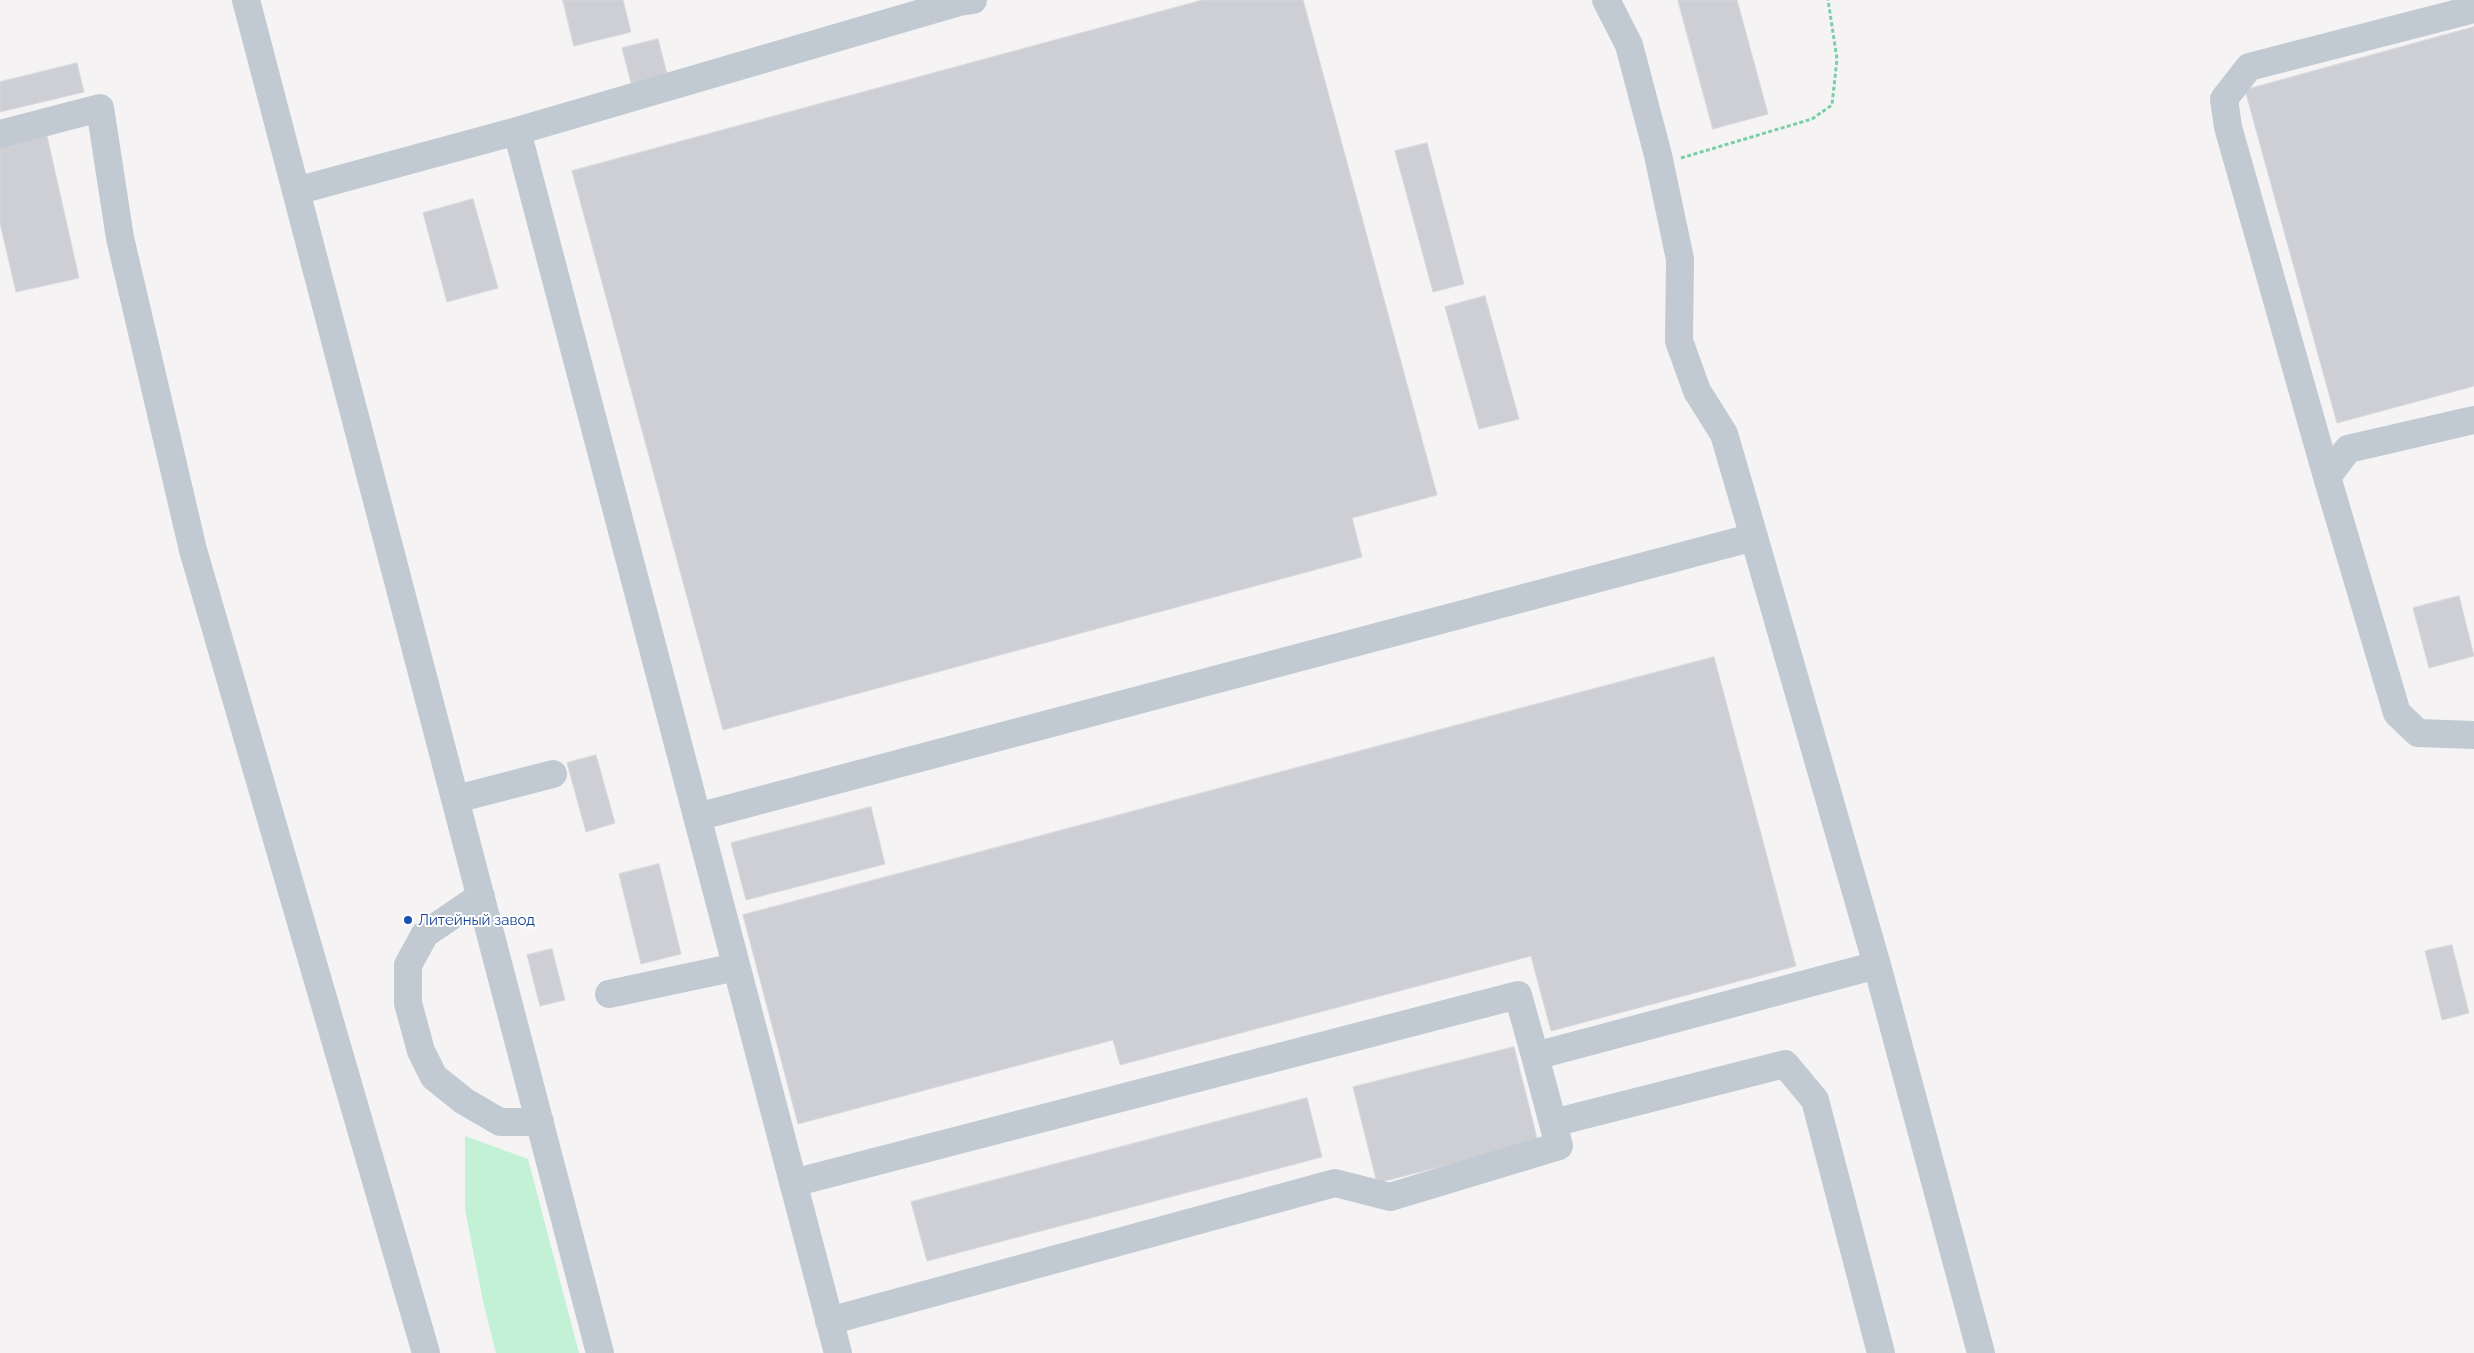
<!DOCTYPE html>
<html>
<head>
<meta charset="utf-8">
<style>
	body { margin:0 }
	canvas { display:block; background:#f5f3f3 }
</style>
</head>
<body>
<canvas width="2474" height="1353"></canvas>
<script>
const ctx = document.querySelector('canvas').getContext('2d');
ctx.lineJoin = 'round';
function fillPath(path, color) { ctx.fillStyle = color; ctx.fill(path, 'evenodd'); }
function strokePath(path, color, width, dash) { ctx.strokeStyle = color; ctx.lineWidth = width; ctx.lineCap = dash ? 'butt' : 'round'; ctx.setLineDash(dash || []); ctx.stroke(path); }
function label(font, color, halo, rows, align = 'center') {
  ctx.font = font + ' Raleway,sans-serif'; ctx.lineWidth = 4; ctx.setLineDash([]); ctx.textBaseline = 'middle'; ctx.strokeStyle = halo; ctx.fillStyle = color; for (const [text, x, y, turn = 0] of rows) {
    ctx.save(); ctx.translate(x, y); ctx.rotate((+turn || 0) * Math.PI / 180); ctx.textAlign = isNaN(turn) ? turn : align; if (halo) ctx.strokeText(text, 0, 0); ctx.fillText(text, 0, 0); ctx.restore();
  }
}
fillPath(new Path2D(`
	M465 1136 528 1159 579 1353H496L483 1301 465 1209Z`), '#c3f1d5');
const building = new Path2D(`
	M563 0H623L631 32 574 46Z
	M1203 0H1303L1437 495 1352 518 1362 557 723 730 572 171Z
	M1678 0H1737L1768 114 1713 129Z
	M2474 27V386L2337 423 2245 90Z
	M658 39 667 74 631 83 622 48Z
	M77 63 84 92 0 112V82Z
	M47 136 79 278 16 292 0 223V147Z
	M1427 143 1464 284 1433 292 1395 151Z
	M473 199 498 288 447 302 423 213Z
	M1485 296 1519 419 1479 429 1445 307Z
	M2459 596 2474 656 2429 668 2413 608Z
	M1714 657 1796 966 1551 1031 1531 956 1120 1065 1113 1040 798 1124 743 915Z
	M596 755 615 823 586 832 567 763Z
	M871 807 885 864 746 900 731 843Z
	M659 864 681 954 641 964 619 874Z
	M2452 945 2469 1013 2442 1020 2425 951Z
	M552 949 565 1000 540 1006 527 955Z
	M1514 1047 1538 1142 1377 1183 1353 1087Z
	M1307 1098 1322 1157 927 1261 911 1202Z`);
fillPath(building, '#cdcfd5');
strokePath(building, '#d7d9de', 1);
strokePath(new Path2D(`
	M1681 158 1812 119 1832 105 1837 59 1828 0`), '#7ad0a6', 3, [4, 2.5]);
strokePath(new Path2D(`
	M246 0 600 1353
	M2474 9 2249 67 2224 99 2228 127 2327 477 2397 713 2418 733 2474 735
	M517 131 838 1353
	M0 134 100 108 120 238 193 550 426 1353
	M296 191 517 131 959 2 973 0
	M2327 477 2348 449 2474 420
	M1754 537 1877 965 1981 1353
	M456 799 553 774
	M697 817 1754 537 1724 434 1697 391 1679 341 1680 259 1658 155 1629 45 1606 0
	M481 896 425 934 408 965V1003L421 1051 434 1077 464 1101 500 1122H540
	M609 994 736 967
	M1553 1123 1785 1064 1815 1100 1881 1353
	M793 1183 1518 995 1535 1056 1877 965
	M829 1321 1335 1183 1390 1197 1559 1146 1535 1056`), '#c1cad2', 28);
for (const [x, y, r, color] of [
	[408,920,5,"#1a4fb4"]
]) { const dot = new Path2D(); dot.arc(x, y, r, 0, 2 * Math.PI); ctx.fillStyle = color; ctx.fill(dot); strokePath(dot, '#fff', 2); }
label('15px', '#164399', '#fff', [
	["Литейный завод",418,920]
], 'left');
</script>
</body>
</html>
